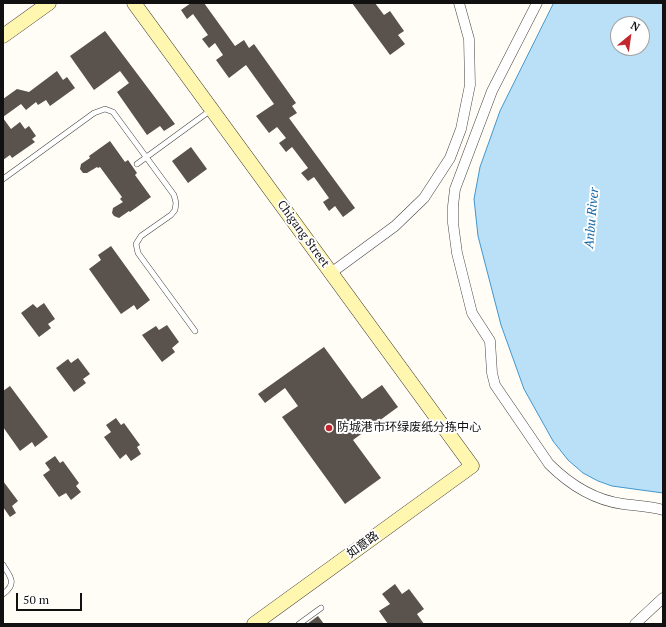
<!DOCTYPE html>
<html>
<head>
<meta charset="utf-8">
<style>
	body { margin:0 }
	#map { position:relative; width:666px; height:627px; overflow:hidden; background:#fffdf5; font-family:"PT Serif",serif }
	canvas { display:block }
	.frame { position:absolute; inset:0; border:4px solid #111; pointer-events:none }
	.north { position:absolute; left:610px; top:16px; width:40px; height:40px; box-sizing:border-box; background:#fff; border:1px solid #a0a0a0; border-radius:50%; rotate:29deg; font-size:11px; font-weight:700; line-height:16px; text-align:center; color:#111 }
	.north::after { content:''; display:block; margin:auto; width:14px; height:18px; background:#c4262e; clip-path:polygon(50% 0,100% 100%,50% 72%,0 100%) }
	.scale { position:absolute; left:16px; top:593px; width:66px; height:18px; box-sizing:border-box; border:2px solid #111; border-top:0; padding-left:5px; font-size:12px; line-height:14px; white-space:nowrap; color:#111; -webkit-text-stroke:3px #fff; paint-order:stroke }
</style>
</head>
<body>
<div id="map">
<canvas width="666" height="627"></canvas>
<div class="frame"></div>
<div class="north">N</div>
<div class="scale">50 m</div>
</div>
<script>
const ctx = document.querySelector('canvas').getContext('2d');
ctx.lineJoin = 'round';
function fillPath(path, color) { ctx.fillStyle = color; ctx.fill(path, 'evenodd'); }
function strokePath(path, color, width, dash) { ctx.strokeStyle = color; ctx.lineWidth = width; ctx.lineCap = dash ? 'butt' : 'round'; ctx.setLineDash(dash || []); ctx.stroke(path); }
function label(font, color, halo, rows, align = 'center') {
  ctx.font = font + ' "PT Serif","Noto Sans SC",serif'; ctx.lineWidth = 4; ctx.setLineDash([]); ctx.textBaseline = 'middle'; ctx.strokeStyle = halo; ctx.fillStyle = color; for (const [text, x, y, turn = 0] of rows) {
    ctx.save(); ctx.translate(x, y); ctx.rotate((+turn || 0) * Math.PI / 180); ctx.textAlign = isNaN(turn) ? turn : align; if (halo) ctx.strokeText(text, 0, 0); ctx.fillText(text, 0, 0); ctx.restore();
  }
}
const water = new Path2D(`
	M554 3H663V493L612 486 598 481 583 473 568 460 553 441 524 389 501 325 478 236 474 199 480 167 500 111ZM618 24H642V48H618Z`);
fillPath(water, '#b9e0f7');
strokePath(water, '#3f96cf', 1);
fillPath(new Path2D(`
	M191 3H204L235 46 244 40 249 48 254 44 296 103 292 106 297 113 289 118 355 208 343 217 335 206 329 211 323 202 329 198 314 177 308 181 301 173 308 168 292 147 286 152 279 143 286 138 277 127 269 133 256 116 274 104 246 65 229 78 216 60 223 55 215 43 209 48 202 39 208 35 193 14 187 19 181 10Z
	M352 3H375L384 15 390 11 404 31 398 35 405 44 390 55Z
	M105 31 175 124 164 131 160 126 147 135 117 92 129 83 120 71 94 90 70 56Z
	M57 71 63 80 67 77 75 88 50 106 46 100 38 105 36 102 26 110 21 104 3 117V99L17 89 29 92Z
	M3 118 11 129 20 122 25 129 29 126 36 136 32 139 35 142 12 158 10 155 3 160Z
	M110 141 125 162 128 160 137 173 135 175 151 197 130 212 129 211 119 218 114 216 112 213 113 208 123 202 120 199 122 197 100 167 98 168 97 167 87 173H83L80 169 81 164 90 158 89 156Z
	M191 147 207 169 188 183 172 161Z
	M111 246 150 300 137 310 134 305 121 314 89 269 101 260 98 255Z
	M44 303 55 319 48 324 51 328 39 337 21 313 33 304 37 308Z
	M167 325 179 342 172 348 175 352 162 362 142 335 156 326 159 330Z
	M324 347 362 399 382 385 398 407 353 440 381 478 345 504 282 417 298 406 285 388 265 403 258 394Z
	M78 358 90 374 83 379 86 383 74 392 56 368 68 359 71 363Z
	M10 386 48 437 35 447 32 442 20 451 3 427V391Z
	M116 418 121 425 124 423 140 445 137 447 141 454 131 461 126 454 120 459 104 437 111 432 106 425Z
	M55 456 60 463 63 461 79 483 76 486 81 492 71 500 66 493 59 497 43 475 50 470 45 463Z
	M3 481 18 501 12 506 16 513 10 517 3 507Z
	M395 584 402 594 409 589 424 609 417 614 424 624H388L379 611 390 604 382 594Z
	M318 616 324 624H307Z`), '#5a524d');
const lane = new Path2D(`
	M137 164 211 110
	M3 179 94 113 105 109 113 112 174 195 176 203 175 210 171 215 141 236 136 244 138 253 195 331
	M3 565C11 577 17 584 3 594
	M299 624 321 608`);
const street = new Path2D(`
	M537 3 492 91 455 189 453 206V223L457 253 472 313 490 341 492 373 495 385 549 464C570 485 594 500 623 504 637 506 650 506 663 510
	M331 273 395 226 424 198 450 158 461 129 470 85 469 39 459 3
	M635 624 663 598`);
const secondary = new Path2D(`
	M134 3 472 466 254 624
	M3 36 49 3`);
strokePath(lane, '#444', 6);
strokePath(street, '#444', 11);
strokePath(secondary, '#333', 15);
strokePath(lane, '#fff', 5);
strokePath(street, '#fff', 10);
strokePath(secondary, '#fff6b0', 14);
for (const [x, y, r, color] of [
	[329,428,4,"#c4262e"]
]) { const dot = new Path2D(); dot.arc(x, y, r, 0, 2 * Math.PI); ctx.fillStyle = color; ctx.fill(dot); strokePath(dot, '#fff', 1.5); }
label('12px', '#111', '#fff', [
	["Chigang Street",303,234,54],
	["如意路",363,545,-36]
]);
label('12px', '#111', '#fff', [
	["防城港市环绿废纸分拣中心",337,428]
], 'left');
label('italic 13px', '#1768a6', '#fff', [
	["Anbu River",592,218,-85]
]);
</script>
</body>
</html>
